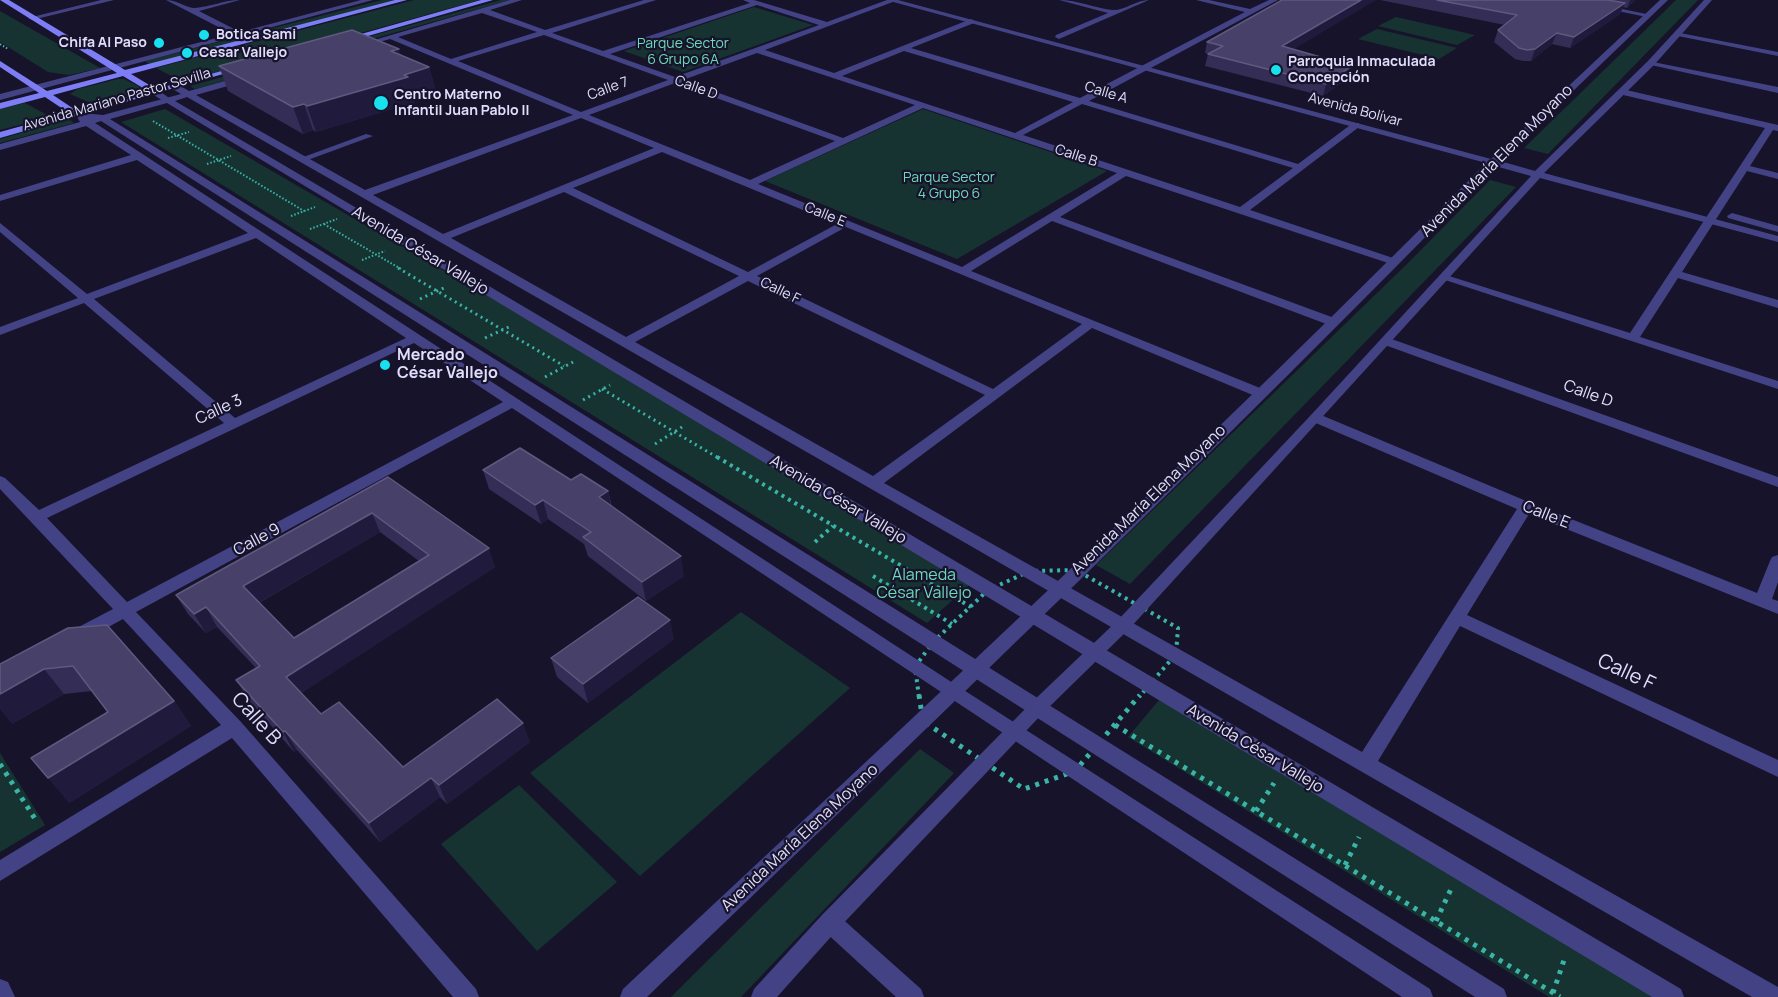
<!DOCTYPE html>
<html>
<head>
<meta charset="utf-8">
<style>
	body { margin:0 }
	canvas { display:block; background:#16132a }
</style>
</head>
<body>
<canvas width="1778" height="997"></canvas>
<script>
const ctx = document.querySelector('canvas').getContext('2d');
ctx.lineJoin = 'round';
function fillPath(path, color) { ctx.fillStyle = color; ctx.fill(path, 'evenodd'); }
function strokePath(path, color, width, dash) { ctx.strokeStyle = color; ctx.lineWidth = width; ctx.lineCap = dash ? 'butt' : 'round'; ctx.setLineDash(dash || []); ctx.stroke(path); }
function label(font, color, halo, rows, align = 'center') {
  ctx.font = font + ' Manrope,sans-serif'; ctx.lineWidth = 4.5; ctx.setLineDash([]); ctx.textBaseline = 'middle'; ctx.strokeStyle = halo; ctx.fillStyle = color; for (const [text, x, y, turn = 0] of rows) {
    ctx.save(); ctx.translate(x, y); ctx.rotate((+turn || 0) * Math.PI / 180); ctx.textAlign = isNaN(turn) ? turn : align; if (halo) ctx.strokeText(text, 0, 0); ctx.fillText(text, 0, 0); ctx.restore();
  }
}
fillPath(new Path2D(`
	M382 0H396L150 65 145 61Z
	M414 0H480L183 82 156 68Z
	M501 0H510L195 89 190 86Z
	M1676 0H1698L1548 154 1524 148Z
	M754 7 813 25 683 72 624 51Z
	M0 11 100 68 69 75 48 72 0 42Z
	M1396 17 1475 35 1457 45 1378 26Z
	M1377 29 1457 48 1439 59 1358 39Z
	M118 79H124L144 89 138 93 93 104 70 94 78 89Z
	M25 103 51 117 0 130V109Z
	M165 109 976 579 927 623 121 122Z
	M923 109 1107 171 957 259 765 181Z
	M69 119 74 123 0 143V139Z
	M1490 180 1516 187 1130 584 1096 565 1407 264Z
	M741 612 850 688 640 876 530 773Z
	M1159 700 1664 997H1549L1128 737Z
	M920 749 954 773 741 997H671Z
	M0 753 45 825 0 852Z
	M519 785 617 882 537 951 441 844Z`), '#163331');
strokePath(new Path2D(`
	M0 44 8 49
	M153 121 304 211
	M168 138 189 132
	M207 164 231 156
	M291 216 315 207
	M324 224 401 269
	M310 229 337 219
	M362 260 385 251`), '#3ab4a8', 2, [1.5, 2]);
strokePath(new Path2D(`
	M398 268 564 366
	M420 299 446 287
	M485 338 511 326
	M545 377 573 362
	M602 389 720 459
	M583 400 610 385
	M655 444 682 427`), '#3ab4a8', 3, [2, 4]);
strokePath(new Path2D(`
	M717 457 971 607
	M815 542 833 526
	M873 576 952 624
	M919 697 915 667 933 642 988 590 1030 571 1076 570 1178 628 1176 654 1139 697`), '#3ab4a8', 4, [3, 4.5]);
strokePath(new Path2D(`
	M919 695 923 721 1024 789 1075 771 1140 695
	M1115 725 1560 997
	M0 764 37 822
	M1256 811 1274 783
	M1345 865 1359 837
	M1436 921 1451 889
	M1553 993 1564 960`), '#3ab4a8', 5, [4, 6]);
fillPath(new Path2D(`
	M366 134 373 136 305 161 298 159Z`), '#424285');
fillPath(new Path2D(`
	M101 0H114L32 20 28 18Z
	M166 0C177 0 186 8 195 8 210 7 224 0 240 0L199 11 240 32 361 0H373L0 100V94L232 34Z
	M510 0H522L490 10 545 30 644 0H656L552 33 603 51 750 3 743 0H754L827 22 887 0H898L765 50 834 73 971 19 975 21 974 23 911 48 1080 98 1245 12 1196 0H1209L1250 9 1269 0H1278L1089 101 1298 164 1353 123H1359V127L1250 210 1399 260V264H1391L1126 176 1060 217 1337 319V325H1329L1052 221 971 271 1265 390 1267 393 1265 396H1255L1092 328 884 483 1362 752 1517 509 1311 421 1309 418 1311 415H1321L1531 503 1757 593 1770 561 1772 557 1778 555V582L1772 599 1778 601V614L1529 514 1467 615 1778 760V777L1460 626 1378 761 1778 987V997H1752L969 545 187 97 175 101 1681 989 1684 997H1652L167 103 110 119 1504 989 1507 997H1475L101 121 95 123 959 687 1430 989 1433 997H1402L512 408 136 612 241 722 476 989 479 997H453L232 738 0 881V860L221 725 123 619 83 641 77 642 71 641 68 636 71 631 113 609 0 489V476L5 478 39 510 224 423 84 303 0 335V327L78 298 0 232V223L87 294 248 233 137 160 0 201V195L131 155 86 126 0 150V144L80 122 77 117 73 116V112L103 115 181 94 171 88V84H177L189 91 246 75 250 78 249 80 196 95 365 190 573 115 390 39 358 48 354 46ZM757 5 819 25 675 77 610 54ZM482 13 537 32 451 59 398 37ZM544 35 668 80 581 112 458 61ZM904 51 1073 102 1015 133 842 76ZM757 53 915 105 843 138 683 80ZM675 83 835 141 750 180 589 115ZM1082 104 1293 168 1240 207 1023 135ZM923 108 1117 173 962 267 758 184ZM581 118 654 148 443 234 373 195ZM662 152 837 224 748 272 573 188ZM564 192 739 276 626 337 451 238ZM846 227 1082 324 993 389 757 276ZM256 238 406 338 235 418 94 299ZM748 281 985 395 873 476 635 342ZM414 343 503 402 127 602 47 518Z
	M1059 0C1078 0 1094 8 1112 10 1124 11 1136 0 1149 0L1059 39 1055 37 1056 35 1108 13Z
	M1563 0H1579L1651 15 1647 17Z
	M1675 32 1778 52V56L1678 36H1675Z
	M1648 61 1778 87V93L1651 65H1648Z
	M1622 89 1778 125V131L1773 130 1750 166 1778 173V179L1747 171 1682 272 1778 300V308L1678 278 1640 337 1778 381V389L1439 278 1441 276H1449L1630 333 1765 128 1619 94 1618 92Z
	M1386 337 1778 477V487L1382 344 1380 341Z
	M830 912 838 915 921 989 924 997H896L822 929 819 922 822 915Z
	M0 979 8 982 15 997H0Z`), '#424285');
fillPath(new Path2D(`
	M886 0H898L1491 159 1660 0H1668L1500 161 1535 171 1648 61 1704 0H1712L1654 65 1544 173 1778 236V242L1540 178 1130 628 1043 713 838 929 777 997H751L754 989 822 915 1031 703 1118 620 1311 415 1531 176 1495 166C1219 449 933 723 647 997H620L623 989C914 717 1206 446 1486 163Z
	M152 90H158L172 100 165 102 152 94Z
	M1732 213 1778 226V232L1728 218 1727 216Z`), '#424285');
fillPath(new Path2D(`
	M0 0H9L125 70 395 0H407L131 74 156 89 240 66 244 68 0 138V132L69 113 45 97 0 109V103L39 93 0 67V61L47 91 117 73ZM123 76 148 91 77 111 53 95Z
	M481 0H493L347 42 340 40Z`), '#7d7ef5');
fillPath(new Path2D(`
	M1380 0H1635L1627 8 1623 7 1620 14 1570 48 1552 44 1531 61H1523L1515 59 1494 42 1498 30 1505 25Z
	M1207 42 1293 49 1349 77 1323 96 1205 66 1208 54 1205 53Z
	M400 55 429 67 436 92 415 99V102L316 132 313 130 303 134 228 91 219 66Z
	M483 470 571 480 608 491 612 506 684 576 646 601 588 556 584 544 548 519 541 524 489 489Z
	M388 477 495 567 301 693 321 714 403 767 530 742 447 804 440 797 380 842 297 750 294 752 248 699 236 680 256 668 217 627 206 633 188 614 176 595ZM380 532 419 561 294 638 259 603Z
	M68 628 174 701 191 726 69 803 108 713 92 691 64 694 12 724Z
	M674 639 588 703 557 677 551 658Z`), '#342d56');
fillPath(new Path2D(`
	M1361 0H1376L1279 58 1282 46Z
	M1630 0H1635L1627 8Z
	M1625 3 1620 14 1570 48 1574 37Z
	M1557 33 1552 44 1531 61 1535 49Z
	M399 49 406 73 391 51Z
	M1352 66 1349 77 1323 96 1326 84Z
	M429 67 436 92 415 99V102L316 132 307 106Z
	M304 104 313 130 303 134 293 107Z
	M608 491 612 510 599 497Z
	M543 500 548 519 541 524 535 505Z
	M372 513 380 532 253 606 243 586Z
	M489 548 495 567 297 696 286 677Z
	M681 556 684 576 646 601 642 582Z
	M206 607 217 627 206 633 194 614Z
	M670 620 674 639 588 703 583 684Z
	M44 669 64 694 12 724 0 709V694Z
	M174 701 191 726 69 803 48 778Z
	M523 723 530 742 447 804 439 785Z
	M285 731 297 750 294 752 283 732Z
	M431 778 440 797 380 842 369 823Z`), '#201b3d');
const building = new Path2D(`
	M1282 0H1361L1282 46 1352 66 1326 84 1208 54 1223 46 1207 42Z
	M1437 0H1608L1625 3 1574 37 1557 33 1535 49 1527 50 1519 48 1498 30 1517 15Z
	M352 30 399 49 391 51 429 67 404 75 408 77 307 106 304 104 293 107 219 66Z
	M520 448 571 480 581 474 608 491 599 497 681 556 642 582 583 537 591 532 543 500 535 505 483 470Z
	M388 477 489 548 286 677 321 714 339 702 403 767 497 699 523 723 439 785 431 778 369 823 285 731 283 732 236 680 260 666 206 607 194 614 176 595ZM372 513 429 555 294 638 243 586Z
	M638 597 670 620 583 684 551 658Z
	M107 625 174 701 48 778 31 758 108 712 73 666 44 669 0 694V664L68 628Z`);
fillPath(building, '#474068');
strokePath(building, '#5f597f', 1.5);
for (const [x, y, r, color] of [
	[204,35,6,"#19e0ee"],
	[159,43,6,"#19e0ee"],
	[187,53,6,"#19e0ee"],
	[1276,70,6,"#19e0ee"],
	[381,103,8,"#19e0ee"],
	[385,365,6,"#19e0ee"]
]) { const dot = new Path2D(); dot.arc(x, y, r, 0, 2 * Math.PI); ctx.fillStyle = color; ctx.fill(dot); strokePath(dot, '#16132a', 2); }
label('bold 14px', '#e1defd', '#16132a', [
	["Botica Sami",216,35],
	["Chifa Al Paso",147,43,"right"],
	["Cesar Vallejo",199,53],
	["Parroquia Inmaculada",1288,62],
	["Concepción",1288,78],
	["Centro Materno",394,95],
	["Infantil Juan Pablo II",394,111]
], 'left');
label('14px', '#6ed9ba', '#16132a', [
	["Parque Sector",683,44],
	["6 Grupo 6A",683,60],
	["Parque Sector",949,178],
	["4 Grupo 6",949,194]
]);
label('14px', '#e1defd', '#16132a', [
	["Calle D",696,88,20],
	["Calle 7",608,89,-20],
	["Calle A",1106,93,17],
	["Avenida Mariano Pastor Sevilla",117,100,-16],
	["Avenida Bolívar",1355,110,15],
	["Calle B",1076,156,18],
	["Calle E",825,215,22],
	["Calle F",780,291,26]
]);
label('16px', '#e1defd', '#16132a', [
	["Avenida María Elena Moyano",1497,161,-45],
	["Avenida César Vallejo",420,251,31],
	["Calle D",1588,394,20],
	["Calle 3",219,410,-25],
	["Avenida César Vallejo",838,500,31],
	["Avenida María Elena Moyano",1149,500,-44],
	["Calle E",1546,515,22],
	["Calle 9",257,540,-28],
	["Avenida César Vallejo",1255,749,31],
	["Avenida María Elena Moyano",800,838,-43]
]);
label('bold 16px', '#e1defd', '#16132a', [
	["Mercado",397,356],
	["César Vallejo",397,374]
], 'left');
label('16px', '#6ed9ba', '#16132a', [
	["Alameda",924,576],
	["César Vallejo",924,594]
]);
label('20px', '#e1defd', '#16132a', [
	["Calle F",1626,673,25],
	["Calle B",256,719,48]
]);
</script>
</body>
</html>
